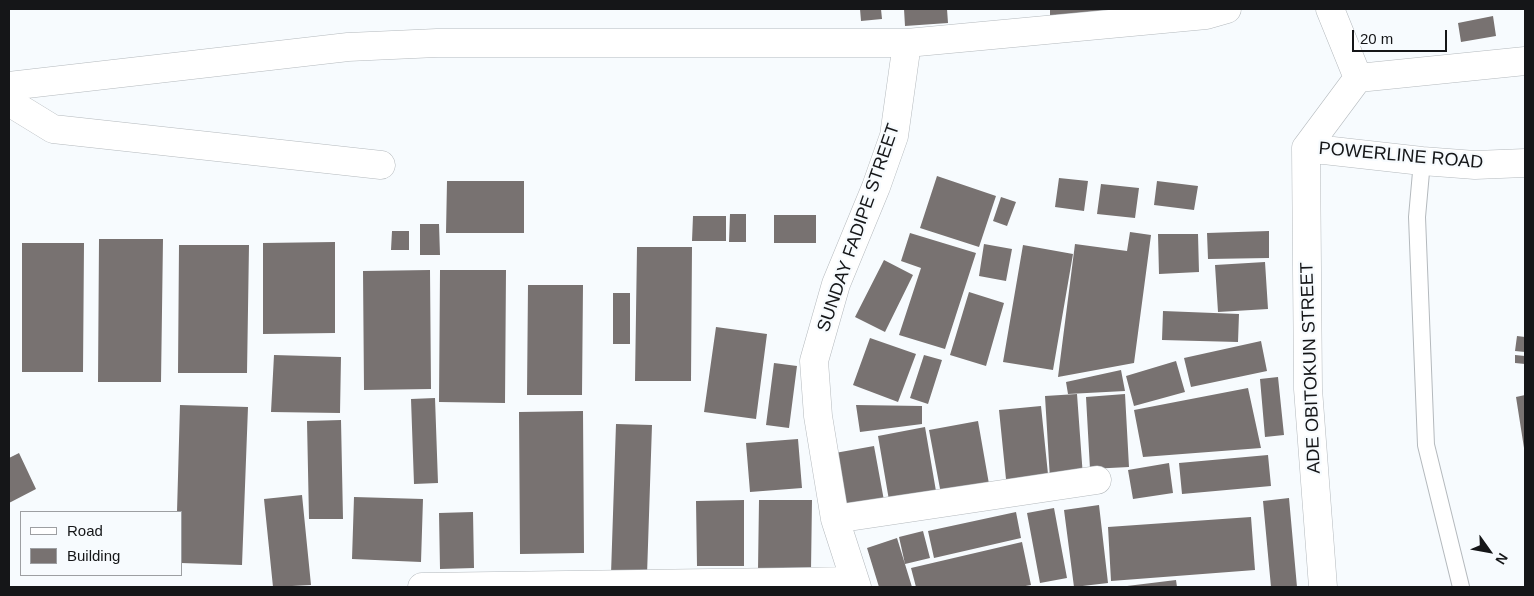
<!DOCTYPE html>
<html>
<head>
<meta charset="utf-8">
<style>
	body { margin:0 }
	#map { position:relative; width:1534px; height:596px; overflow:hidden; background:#f7fbfe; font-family:Helvetica,sans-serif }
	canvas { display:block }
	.frame { position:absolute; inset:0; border:10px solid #151618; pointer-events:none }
	.legend { position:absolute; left:20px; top:511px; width:162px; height:65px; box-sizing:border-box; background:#f7fbfe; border:1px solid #9d9fa2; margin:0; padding:6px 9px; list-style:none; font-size:15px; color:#151618 }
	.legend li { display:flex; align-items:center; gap:10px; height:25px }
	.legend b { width:25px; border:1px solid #9d9fa2 }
	.north { position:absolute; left:1464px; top:526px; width:50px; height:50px; -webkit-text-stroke:4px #f7fbfe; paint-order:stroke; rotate:122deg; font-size:14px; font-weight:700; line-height:20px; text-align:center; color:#151618 }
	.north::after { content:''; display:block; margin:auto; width:18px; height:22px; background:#151618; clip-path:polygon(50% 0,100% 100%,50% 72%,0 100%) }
	.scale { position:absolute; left:1352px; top:30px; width:95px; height:22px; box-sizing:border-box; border:2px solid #151618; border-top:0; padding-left:6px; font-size:15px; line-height:18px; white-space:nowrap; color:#151618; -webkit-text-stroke:4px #f7fbfe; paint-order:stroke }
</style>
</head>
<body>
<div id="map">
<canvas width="1534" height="596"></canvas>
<div class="frame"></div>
<ul class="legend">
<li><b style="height:6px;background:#fff"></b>Road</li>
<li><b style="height:14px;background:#787271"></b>Building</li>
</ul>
<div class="north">N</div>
<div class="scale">20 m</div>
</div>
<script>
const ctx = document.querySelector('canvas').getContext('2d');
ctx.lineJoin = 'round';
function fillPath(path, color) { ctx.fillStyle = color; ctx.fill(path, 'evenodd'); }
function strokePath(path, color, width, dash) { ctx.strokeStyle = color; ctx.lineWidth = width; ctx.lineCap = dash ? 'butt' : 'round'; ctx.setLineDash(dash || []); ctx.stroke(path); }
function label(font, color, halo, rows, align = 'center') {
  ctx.font = font + ' Helvetica,sans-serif'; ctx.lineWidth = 4.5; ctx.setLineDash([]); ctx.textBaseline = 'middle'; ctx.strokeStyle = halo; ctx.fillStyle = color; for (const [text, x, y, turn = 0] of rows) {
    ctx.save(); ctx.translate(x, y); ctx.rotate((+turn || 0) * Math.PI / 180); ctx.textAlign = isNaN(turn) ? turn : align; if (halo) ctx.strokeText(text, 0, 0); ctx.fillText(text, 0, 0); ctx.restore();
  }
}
fillPath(new Path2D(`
	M860 9H881L882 19 861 21Z
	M904 9H947L948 23 905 26Z
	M1050 9H1106L1107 11 1050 16Z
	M1493 16 1496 36 1461 42 1458 23Z
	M937 176 996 196 979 247 920 228Z
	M1059 178 1088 181 1084 211 1055 207Z
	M447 181H524V233H446Z
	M1157 181 1198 186 1194 210 1154 205Z
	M1101 184 1139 188 1135 218 1097 214Z
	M1001 197 1016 202 1007 226 993 221Z
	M730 214H746V242H729Z
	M774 215H816V243H774Z
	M693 216H726V241H692Z
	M420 224H439L440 255H420Z
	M392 231H409V250H391Z
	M1269 231V258L1208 259 1207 233Z
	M1130 232 1151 235 1134 363 1058 377 1075 244 1127 251Z
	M910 233 976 253 945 349 899 335 921 268 901 261Z
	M1158 234H1198L1199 272 1159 274Z
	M99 239H163L161 382H98Z
	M335 242V333L263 334V243Z
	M22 243H84L83 372H22Z
	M984 244 1012 249 1006 281 979 276Z
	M179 245H249L247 373H178Z
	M1023 245 1073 254 1053 370 1003 362Z
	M637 247H692L691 381H635Z
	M884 260 913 275 885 332 855 317Z
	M1265 262 1268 309 1218 312 1215 265Z
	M430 270 431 389 364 390 363 271Z
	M440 270H506L505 403 439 402Z
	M528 285H583L582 395H527Z
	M969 292 1004 303 986 366 950 355Z
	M613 293H630V344H613Z
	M1163 311 1239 314 1238 342 1162 340Z
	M716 327 767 334 756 419 704 412Z
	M1517 336 1525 337V352L1515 351Z
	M870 338 916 354 898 402 853 385Z
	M1261 341 1267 371 1191 387 1184 358Z
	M274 355 341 357 340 413 271 412Z
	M924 355 942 360 928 404 910 398Z
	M1515 355 1525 356V364L1515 363Z
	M1176 361 1185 392 1134 406 1126 376Z
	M774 363 797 366 789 428 766 425Z
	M1121 370 1125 391 1068 394 1066 382Z
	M1278 377 1284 435 1265 437 1260 379Z
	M1248 388 1261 448 1143 457 1134 410Z
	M1077 394 1083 477 1050 479 1045 396Z
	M1125 394 1129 467 1090 469 1086 397Z
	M1525 395V448H1524L1516 397Z
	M435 398 438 483 414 484 411 399Z
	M180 405 248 407 242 565 181 563V512H177Z
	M856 405 922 406V424L860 432Z
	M1041 406 1049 484 1007 489 999 410Z
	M583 411 584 553 520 554 519 412Z
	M341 420 343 519H309L307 421Z
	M978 421 989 484 941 494 929 430Z
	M616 424 652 425 647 575 611 574Z
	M925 427 937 497 890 506 878 436Z
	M798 439 802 488 750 492 746 443Z
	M874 446 885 506 846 513 835 453Z
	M19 453 36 489 9 503V458Z
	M1268 455 1271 486 1182 494 1179 463Z
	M1169 463 1173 493 1133 499 1128 470Z
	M302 495 311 585 273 587 264 499Z
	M354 497 423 499 421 562 352 559Z
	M1289 498 1297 587H1271L1263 501Z
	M744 500V566H697L696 501Z
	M759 500H812L811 570H758Z
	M1099 505 1108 583 1074 587 1064 510Z
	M1054 508 1067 578 1040 583 1027 513Z
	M473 512 474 568 440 569 439 513Z
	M1016 512 1021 538 934 558 928 531Z
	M1251 517 1255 570 1111 581 1108 527Z
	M923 531 930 558 905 564 899 537Z
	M897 538 912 587H879L867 548Z
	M1022 542 1031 585 1020 587H916L911 568Z
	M1176 580 1177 587H1127V586Z`), '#787271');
const service = new Path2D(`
	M1422 161 1417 217 1426 445 1461 587`);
const minor = new Path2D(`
	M1358 78 1525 61
	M9 86 348 47 437 43H907L1206 15 1227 9
	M9 102 53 129 381 165
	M1306 148 1308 389 1323 587
	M1306 148 1422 161 1475 165 1525 163
	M1306 148 1358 78 1330 9
	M835 519 1097 480
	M422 587 854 581
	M857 587 835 519 818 416 814 361 836 284 876 187 894 136 907 43`);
strokePath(service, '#b4b9bd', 18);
strokePath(minor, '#b4b9bd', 29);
strokePath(service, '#fff', 16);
strokePath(minor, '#fff', 28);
label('18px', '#151618', '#f7fbfe', [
	["POWERLINE ROAD",1401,156,5],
	["SUNDAY FADIPE STREET",859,228,-71],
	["ADE OBITOKUN STREET",1311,368,-92]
]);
</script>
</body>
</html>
